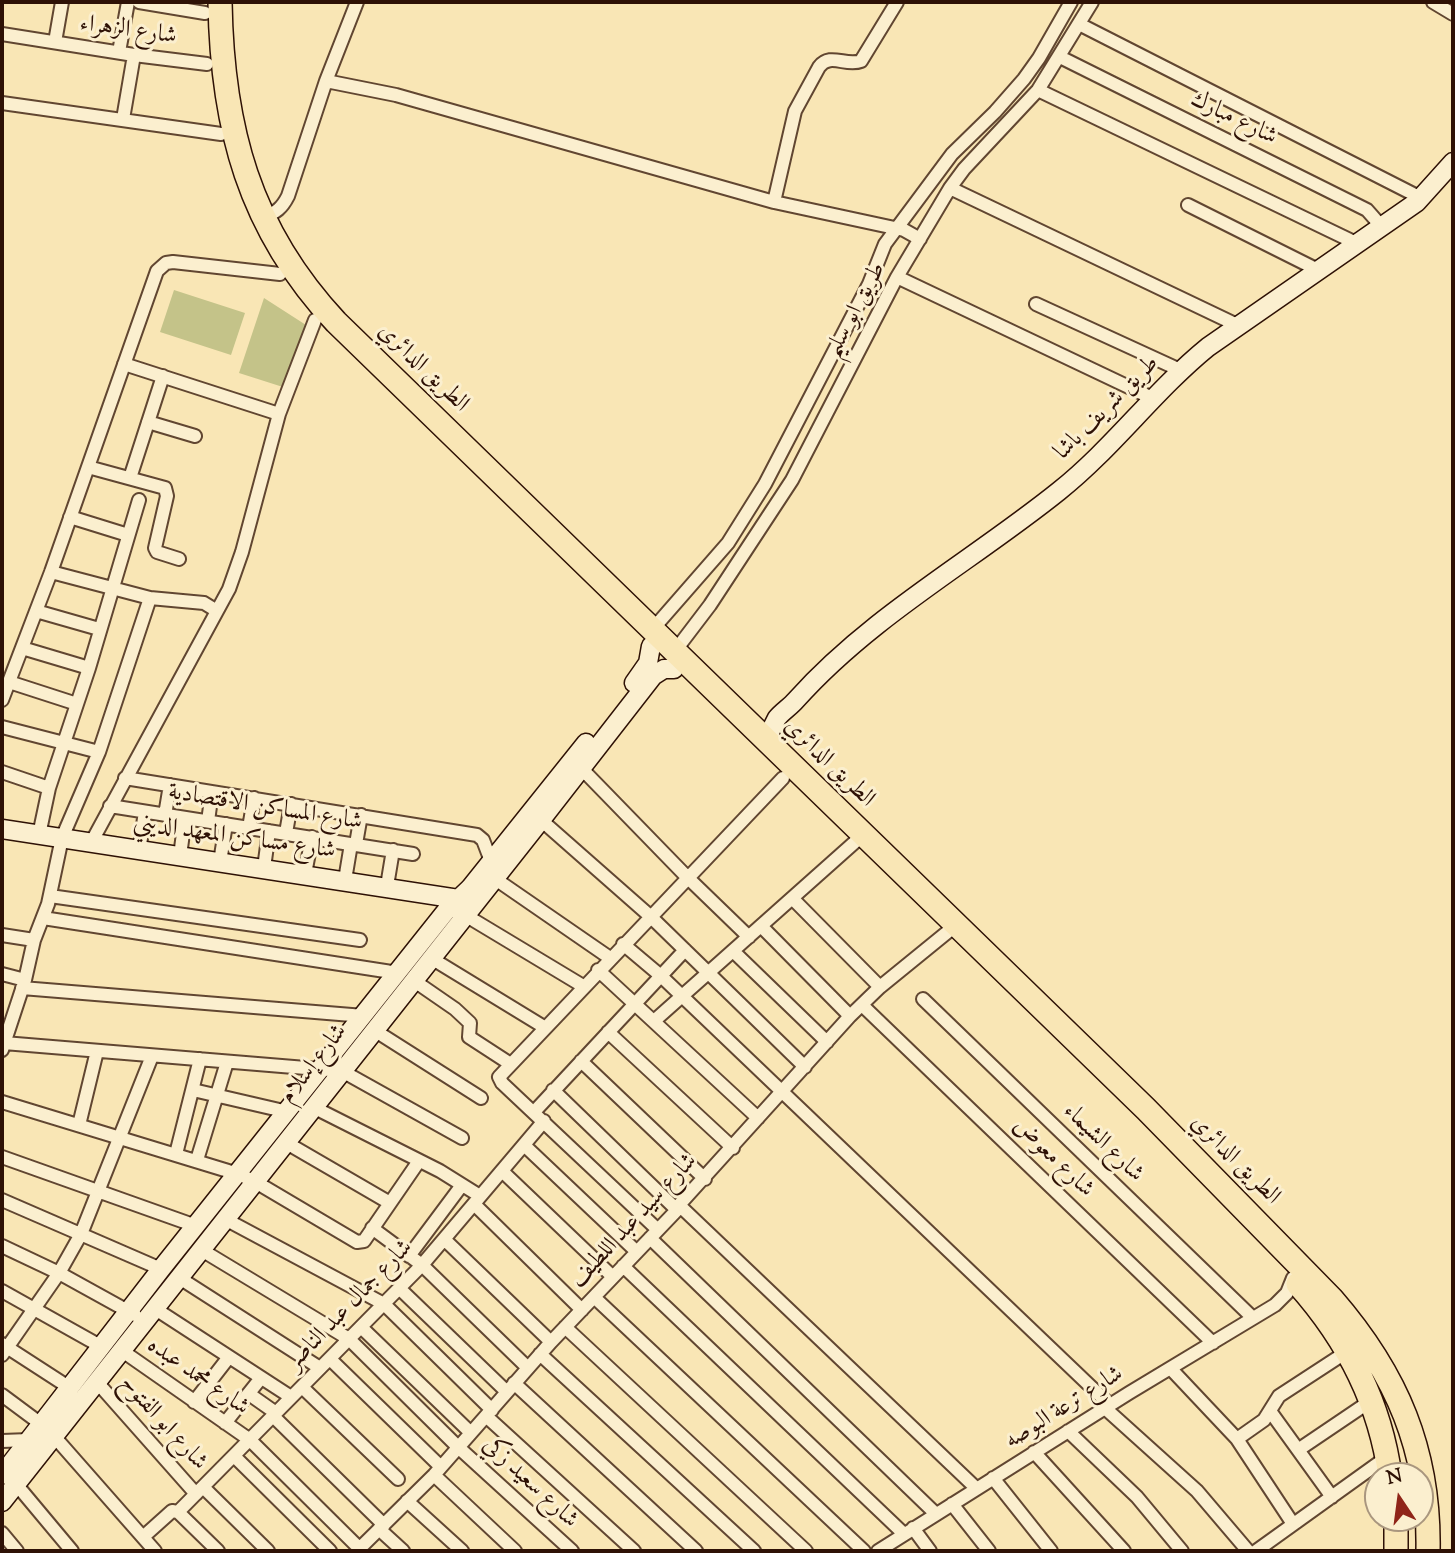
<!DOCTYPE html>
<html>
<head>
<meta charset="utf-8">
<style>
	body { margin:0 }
	#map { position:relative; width:1455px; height:1553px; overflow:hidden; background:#f9e6b5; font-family:"Sorts Mill Goudy",serif }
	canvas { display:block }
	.frame { position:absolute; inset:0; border:4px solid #2e1105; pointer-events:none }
	.north { position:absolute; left:1364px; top:1462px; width:70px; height:70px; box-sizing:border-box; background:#fbefcf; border:2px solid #a9967e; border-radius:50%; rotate:347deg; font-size:19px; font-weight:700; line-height:28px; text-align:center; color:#2e1105 }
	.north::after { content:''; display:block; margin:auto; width:24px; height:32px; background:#8f2418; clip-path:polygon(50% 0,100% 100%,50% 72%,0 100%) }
</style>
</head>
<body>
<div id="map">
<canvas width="1455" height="1553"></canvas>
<div class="frame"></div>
<div class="north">N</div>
</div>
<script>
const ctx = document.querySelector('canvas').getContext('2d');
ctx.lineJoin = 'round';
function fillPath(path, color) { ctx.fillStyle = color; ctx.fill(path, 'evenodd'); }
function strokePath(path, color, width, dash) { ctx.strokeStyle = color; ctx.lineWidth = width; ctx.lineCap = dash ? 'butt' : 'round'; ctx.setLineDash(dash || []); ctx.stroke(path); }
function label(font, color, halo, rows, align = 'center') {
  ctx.font = font + ' "Sorts Mill Goudy",Amiri,serif'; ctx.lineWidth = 6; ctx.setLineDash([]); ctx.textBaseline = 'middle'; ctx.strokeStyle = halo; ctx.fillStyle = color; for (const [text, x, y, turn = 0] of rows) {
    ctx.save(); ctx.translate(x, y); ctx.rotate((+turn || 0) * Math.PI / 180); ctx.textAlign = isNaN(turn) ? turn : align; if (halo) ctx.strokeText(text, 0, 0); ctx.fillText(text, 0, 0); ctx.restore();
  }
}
fillPath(new Path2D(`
	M174 290 245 313 231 355 160 332Z
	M264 298 306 325 286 388 239 373Z`), '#c4c389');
const street = new Path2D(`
	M139 2 205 13
	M1433 2 1453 14
	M1079 24 1421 198
	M2 34 134 55 207 64
	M55 42 62 2
	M119 52 128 2
	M1060 57 1367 210 1382 227
	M326 81 396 95 774 202 904 230 920 239
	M1038 90 1358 244
	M2 103 221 134
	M123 119 134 55
	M950 188 1237 325
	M774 202 795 111 819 67C830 52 846 67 861 61L897 2
	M1188 205 1318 270
	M263 217C276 213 282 208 288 196L326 81 357 2
	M897 277 1152 398
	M1036 304 1180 370
	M124 364 279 414
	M148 422 195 436
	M88 467 165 488 167 496 155 548 157 552 179 559
	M130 478 163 376
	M70 517 128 535
	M51 572 150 598 204 603 217 611
	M36 611 99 629
	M652 630 728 543 765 484 869 284 885 244 952 154 995 112 1024 79 1039 58 1071 2
	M22 648 89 668
	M675 651 710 605 792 480 897 277 950 188 964 169 1038 90 1092 2
	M9 682 77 704
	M2 700 51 572 157 271 166 263 173 262 280 274
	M2 727 99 752
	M581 768 687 877 749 937
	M2 772 49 788
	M125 778 477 835 483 840 491 861
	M110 806 413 854
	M165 815 170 785
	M541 820 650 916 805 1067
	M208 821 212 792
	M249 828 254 798
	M286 833 291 804
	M39 835 49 788 89 668 139 500
	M91 843 229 589 242 552 279 414 315 320
	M356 844 361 815
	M139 851 145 812
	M180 856 185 818
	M220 862 226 824
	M264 868 269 831
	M305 874 312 837
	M494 878 610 958
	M345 880 351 844
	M387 886 393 850
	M50 896 360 940
	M792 898 880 987
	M465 915 583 986
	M43 918 398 973
	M761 926 850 1016
	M2 935 34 940
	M623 944 661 976 1110 1405
	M733 951 827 1042
	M431 958 544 1027
	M598 970 758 1118
	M2 974 25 980
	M413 980 455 1009 470 1023 469 1037 509 1063
	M22 988 364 1016
	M923 999 1253 1318
	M862 1005 1213 1343
	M654 1021 855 842
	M374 1030 481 1098
	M608 1032 733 1148
	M4 1043 342 1071 462 1138
	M2 1050 25 980 34 940 48 904 62 838 99 752 150 598
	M581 1061 705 1179
	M193 1090 288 1112
	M553 1090 677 1210
	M2 1102 238 1174 254 1181 357 1242 364 1241 419 1161
	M313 1107 440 1171 480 1196
	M534 1112 685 950
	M79 1125 97 1051
	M285 1142 390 1203
	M524 1145 637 1252
	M176 1154 200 1059
	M2 1157 196 1226
	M197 1160 227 1062
	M502 1171 613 1277
	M2 1200 161 1269
	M474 1204 582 1310
	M679 1205 976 1488
	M225 1219 384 1304 492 1410
	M372 1228 422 1265 528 1368
	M658 1230 502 1083 499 1077 783 778
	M650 1238 936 1514
	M444 1239 551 1342
	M2 1246 59 1273 135 1315
	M200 1249 349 1339 458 1447 572 1551
	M409 1256 462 1185
	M623 1266 904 1534
	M178 1277 320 1368
	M399 1288 507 1392
	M2 1291 102 1347
	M594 1297 864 1551
	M154 1308 291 1397
	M361 1327 471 1433
	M565 1327 806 1551
	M2 1344 70 1388
	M121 1350 250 1440 360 1549
	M540 1354 754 1551
	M2 1355 59 1273 81 1234 152 1056
	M330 1359 441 1467
	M1171 1369 1237 1439 1293 1524
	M96 1381 196 1494
	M514 1383 696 1551
	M302 1387 398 1479
	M249 1394 276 1413
	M2 1395 41 1424
	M194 1402 229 1357
	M1106 1409 1197 1491 1248 1551
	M1270 1411 1332 1497
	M273 1416 384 1525
	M486 1416 634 1551
	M225 1423 261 1378
	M1068 1431 1137 1497 1182 1551
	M53 1435 155 1551
	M1237 1439 1264 1420 1279 1396 1348 1351
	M2 1441 29 1440
	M1298 1450 1372 1400
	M1034 1452 1124 1551
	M234 1456 330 1551
	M434 1475 515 1551
	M993 1478 1051 1551
	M16 1484 72 1551
	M203 1487 268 1551
	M407 1501 462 1551
	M952 1504 989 1551
	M178 1512 422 1265 544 1121
	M178 1512 218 1551
	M913 1528 930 1551
	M379 1529 403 1551
	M2 1533 17 1551
	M143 1537 172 1511 178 1512
	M357 1551 434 1475 551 1342 677 1210 679 1205 850 1016 880 987 950 930
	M878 1551 1129 1393 1275 1305 1287 1293 1293 1278
	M1256 1551 1387 1457`);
const secondary = new Path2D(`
	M634 683 648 663 651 646
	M770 743V732L777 718C783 711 790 707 796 700 871 616 972 561 1059 491 1113 448 1154 391 1208 347L1417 202 1453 162
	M2 829 465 900
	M2 1475 161 1269 446 911 470 888 586 743
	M2 1502 541 820 653 676 664 669H674`);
const highway = new Path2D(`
	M220 2C222 127 249 229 336 322L1146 1109 1332 1299C1397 1374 1430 1451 1428 1551
	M1298 1284C1348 1340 1380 1402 1390 1476
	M1396 1518V1551`);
strokePath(street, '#614631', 16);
strokePath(secondary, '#2e1105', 21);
strokePath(highway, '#2e1105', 26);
strokePath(street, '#fbefcf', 12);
strokePath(secondary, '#fbefcf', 18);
strokePath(highway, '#f9e6b5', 23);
label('24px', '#2e1105', '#fbefcf', [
	["شارع الزهراء",128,32,8],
	["شارع مبارك",1233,120,26],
	["طريق ابو سليم",857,311,-62],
	["الطريق الدائري",422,369,44],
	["طريق شريف باشا",1108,409,-45],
	["الطريق الدائري",828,764,44],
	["شارع المساكن الاقتصادية",265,809,9],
	["شارع مساكن المعهد الديني",234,839,8],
	["شارع إسلام",315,1065,-52],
	["شارع الشيماء",1102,1144,44],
	["شارع معوض",1052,1159,44],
	["الطريق الدائري",1234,1161,45],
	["شارع سيد عبد اللطيف",635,1222,-47],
	["شارع جمال عبد الناصر",351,1306,-46],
	["شارع محمد عبده",197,1378,35],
	["شارع ترعة البوصه",1065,1409,-32],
	["شارع ابو الفتوح",162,1424,48],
	["شارع سعيد زكي",529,1484,43]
]);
</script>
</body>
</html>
